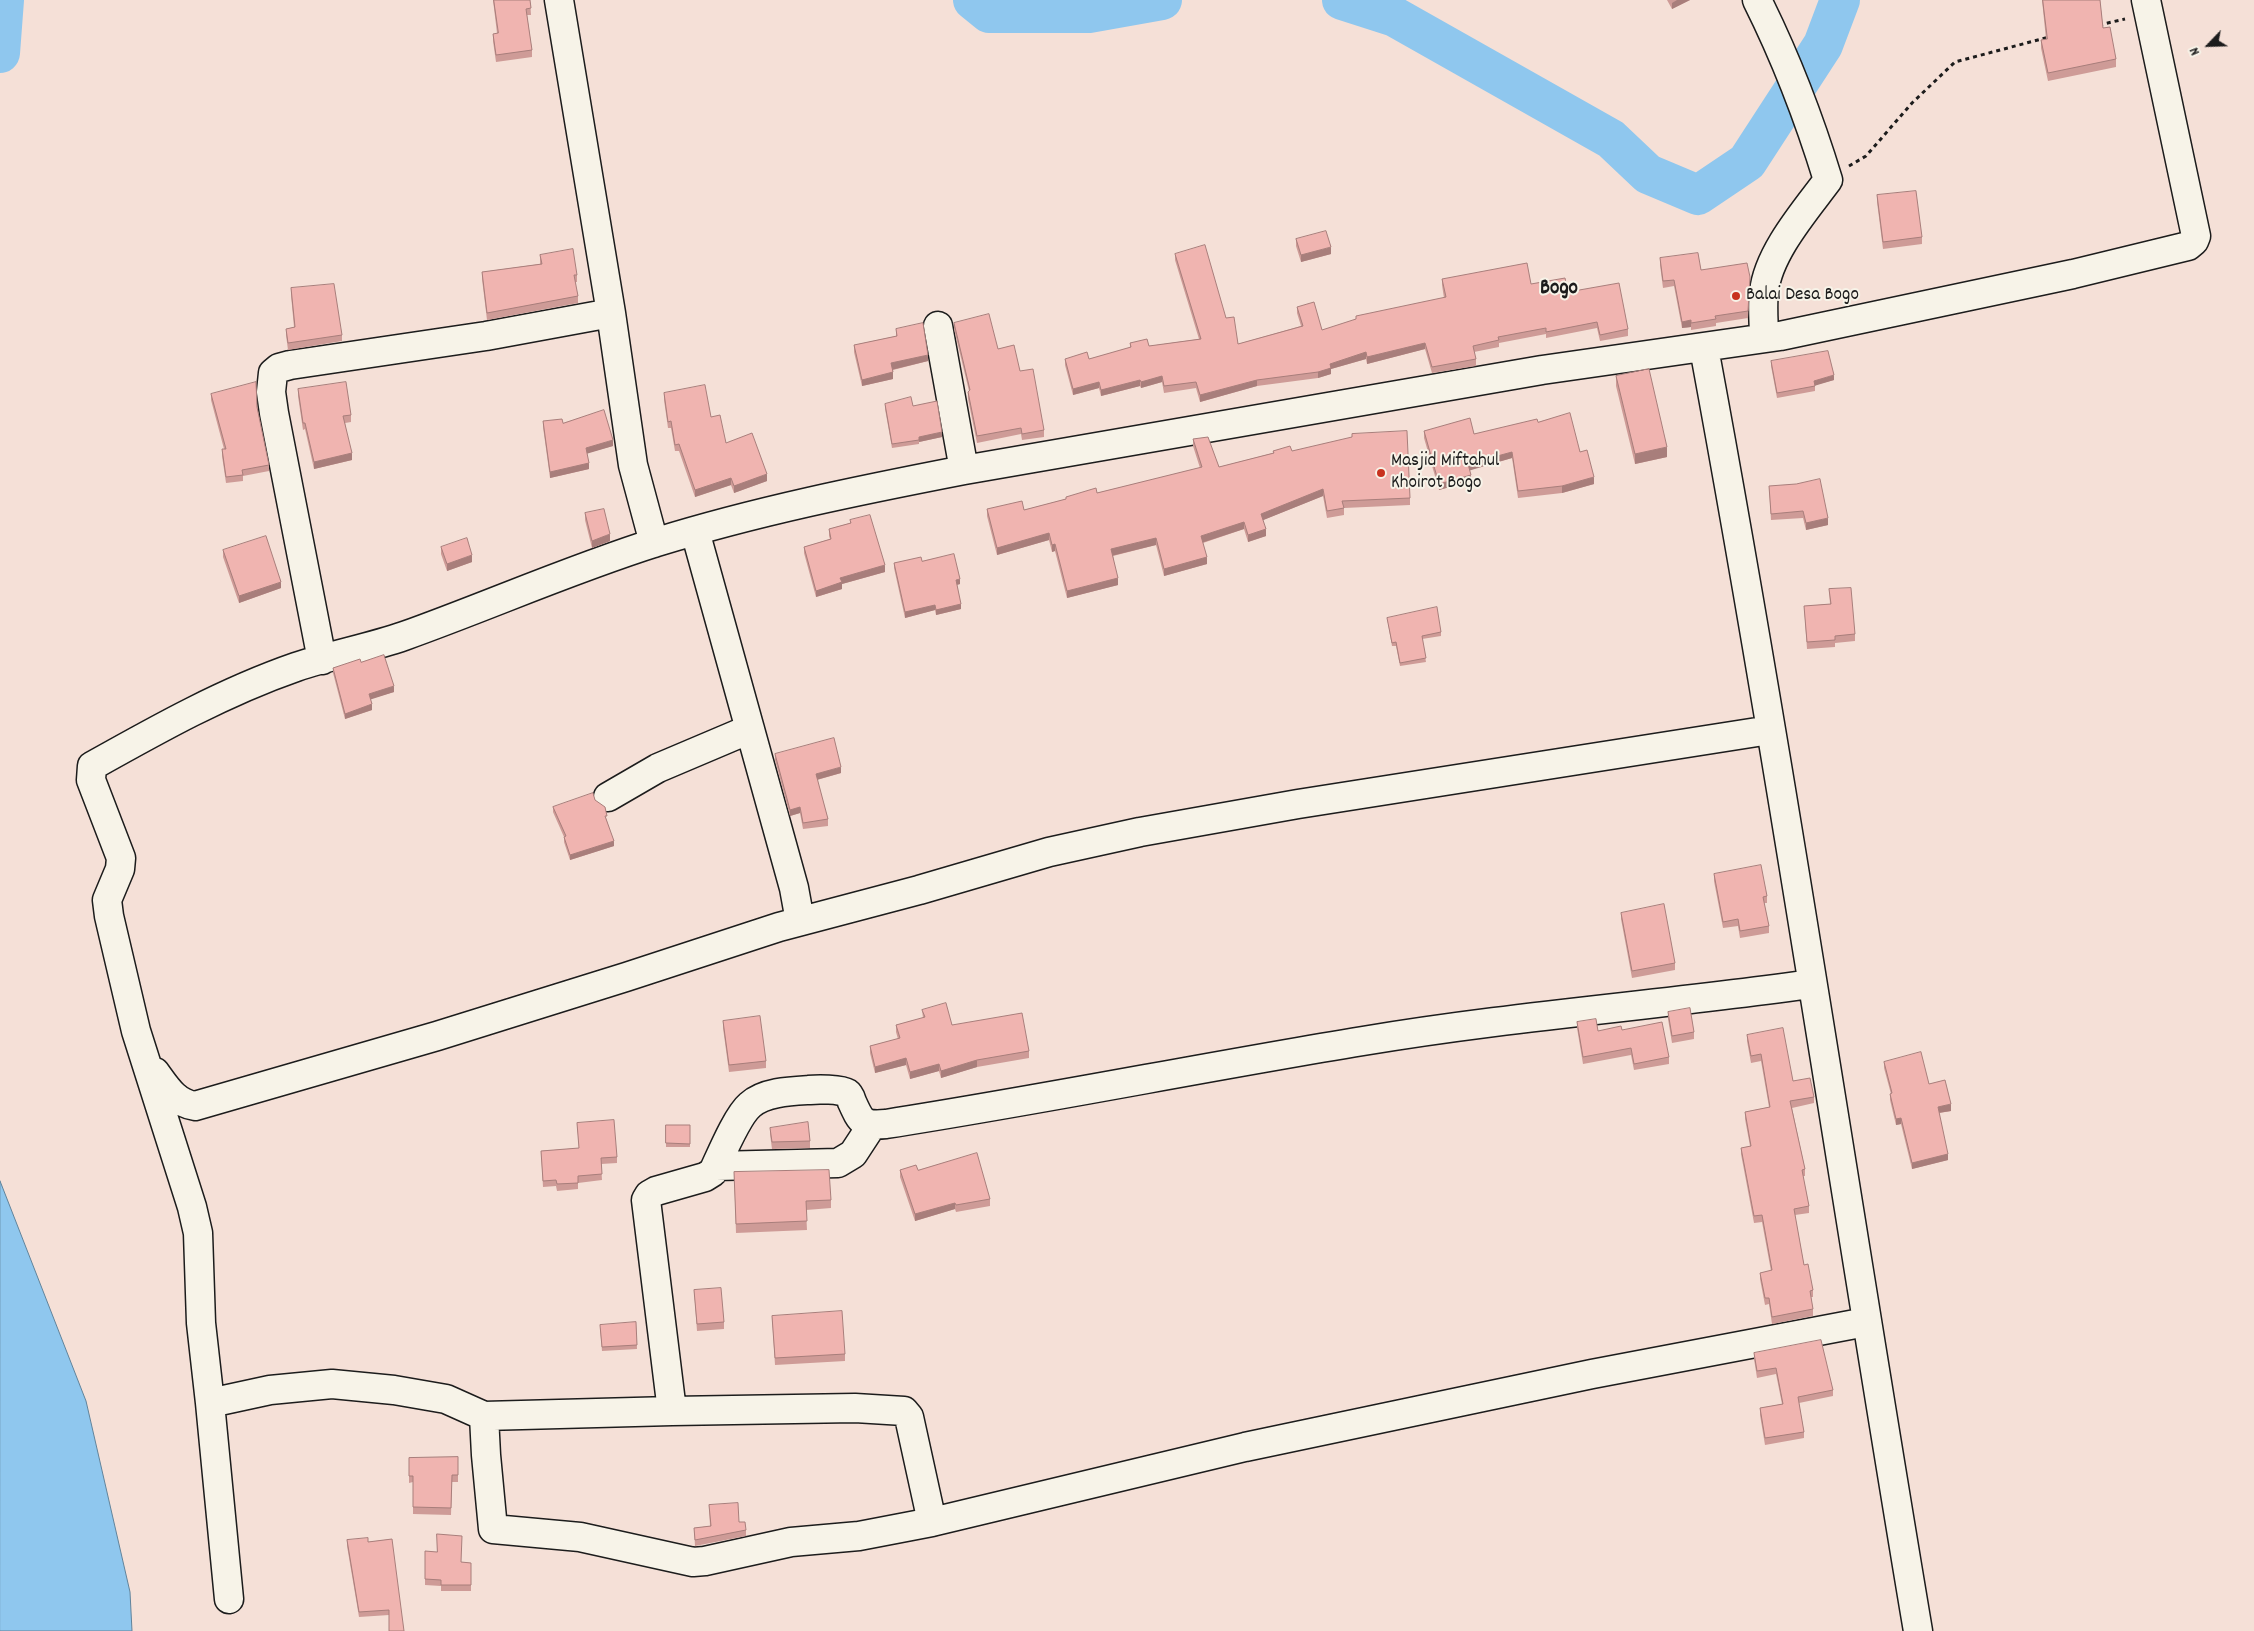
<!DOCTYPE html>
<html>
<head>
<meta charset="utf-8">
<style>
	body { margin:0 }
	#map { position:relative; width:2254px; height:1631px; overflow:hidden; background:#f5e0d7; font-family:Dekko,sans-serif }
	canvas { display:block }
	.north { position:absolute; left:2184px; top:20px; width:50px; height:50px; -webkit-text-stroke:4px #f7f3e8; paint-order:stroke; rotate:246deg; font-size:14px; font-weight:700; line-height:20px; text-align:center; color:#1c1c1c }
	.north::after { content:''; display:block; margin:auto; width:18px; height:22px; background:#1c1c1c; clip-path:polygon(50% 0,100% 100%,50% 72%,0 100%) }
</style>
</head>
<body>
<div id="map">
<canvas width="2254" height="1631"></canvas>
<div class="north">N</div>
</div>
<script>
const ctx = document.querySelector('canvas').getContext('2d');
ctx.lineJoin = 'round';
function fillPath(path, color) { ctx.fillStyle = color; ctx.fill(path, 'evenodd'); }
function strokePath(path, color, width, dash) { ctx.strokeStyle = color; ctx.lineWidth = width; ctx.lineCap = dash ? 'butt' : 'round'; ctx.setLineDash(dash || []); ctx.stroke(path); }
function label(font, color, halo, rows, align = 'center') {
  ctx.font = font + ' Dekko,sans-serif'; ctx.lineWidth = 4; ctx.setLineDash([]); ctx.textBaseline = 'middle'; ctx.strokeStyle = halo; ctx.fillStyle = color; for (const [text, x, y, turn = 0] of rows) {
    ctx.save(); ctx.translate(x, y); ctx.rotate((+turn || 0) * Math.PI / 180); ctx.textAlign = isNaN(turn) ? turn : align; if (halo) ctx.strokeText(text, 0, 0); ctx.fillText(text, 0, 0); ctx.restore();
  }
}
const water = new Path2D(`
	M0 1181 86 1401 130 1592 132 1631H0Z`);
fillPath(water, '#8fc7ee');
strokePath(water, '#61839a', 1);
strokePath(new Path2D(`
	M973 0 989 13H1089L1162 0
	M1342 0 1395 17 1611 139 1648 174 1698 195 1747 162 1823 45 1840 0
	M0 53 4 0`), '#8fc7ee', 40);
const minor = new Path2D(`
	M559 0 611 313 633 465 654 543
	M1757 0C1786 58 1809 118 1828 180 1805 211 1768 253 1764 292 1762 307 1764 323 1764 338
	M938 326 964 470
	M1704 348C1783 774 1846 1204 1918 1631
	M695 531 794 888 800 921
	M322 660 274 413 271 392 273 373 279 368 290 365 486 336 611 313
	M608 797 658 768 750 729
	M155 1072C166 1087 175 1103 195 1106L437 1036 626 977 779 927 919 890 1049 852 1140 832 1298 804 1770 730
	M716 1166 838 1163 853 1154 872 1125
	M210 1403 229 1599
	M672 1411 484 1416 486 1455 493 1529 580 1537 693 1562 705 1561 791 1542 859 1536 932 1522 909 1417 904 1411 855 1408 672 1411 646 1200 649 1195 656 1191 705 1177 713 1172C721 1155 737 1116 750 1105 764 1092 791 1091 809 1090 817 1089 841 1089 847 1093 850 1095 851 1099 852 1102 861 1122 863 1126 886 1124 1046 1099 1204 1067 1363 1041 1512 1016 1662 1005 1811 984
	M484 1416 446 1399 394 1390 332 1384 270 1390 210 1403 201 1323 198 1233 192 1207 136 1031 109 916 107 900 120 869 121 858 91 780 92 766C158 729 224 692 296 667 332 655 369 648 404 636 488 606 571 569 657 542 757 511 861 490 964 470L1542 370 1780 336 2073 274 2188 246 2194 241 2196 236 2146 0
	M932 1522 1245 1447 1592 1374 1866 1322`);
strokePath(minor, '#1c1c1c', 31);
strokePath(new Path2D(`
	M2099 25 2125 19
	M1849 166 1866 156 1912 103 1955 62 2049 37`), '#1c1c1c', 3, [4, 4]);
strokePath(minor, '#f7f3e8', 28);
fillPath(new Path2D(`
	M493 0H530L531 15H527L532 50V57L496 62 493 41V34L497 33Z
	M1667 0H1690L1672 9Z
	M2042 0H2100L2103 28 2116 59V67L2048 81 2041 48V40L2046 39Z
	M1877 195 1922 237V244L1883 249 1877 202Z
	M1296 239 1331 254 1301 262 1296 246Z
	M1175 254 1226 318 1238 344 1301 326 1297 313V307L1322 330 1444 298 1442 285V279L1531 284 1568 292 1628 329V336L1600 341 1597 328 1546 338V334L1499 343V347L1474 352 1476 359V366L1432 373 1425 349 1367 364 1366 359 1331 369V374L1318 378 1257 386 1200 402 1196 388 1164 393 1162 382 1141 388 1140 386 1101 396 1099 388 1073 395 1065 365V359H1089L1130 348V343L1149 346 1199 339 1175 260Z
	M540 255 577 275V282H575L578 296V303L487 320 482 279V272L540 264Z
	M1660 258 1750 284 1748 318 1716 323V326L1691 330V327L1682 328 1674 286 1663 288 1660 265Z
	M291 288 342 335V341L288 350 286 335V329L294 327 291 295Z
	M954 323 998 349 1020 371 1044 430V437L1022 440 1021 434 977 443 968 399V392L969 391 954 329Z
	M896 329 928 361 893 370V379L862 386 854 352V345L896 336Z
	M1771 361 1834 380 1815 385V391L1777 398 1771 366Z
	M1616 376 1667 457 1635 464 1616 386Z
	M298 389 351 415V422L345 423 352 460 314 469 305 429 303 430 298 396Z
	M664 393 711 417 726 443 767 481 734 493 731 485 695 497 679 451H675L671 428H668L664 400Z
	M211 394 257 407 269 465V471L243 476V481L226 483 222 456V449H224L211 400Z
	M885 404 942 437 919 442V444L892 448 885 409Z
	M543 421 563 423 613 446 587 453 589 469 550 478 543 427Z
	M1538 422 1580 452 1594 484 1562 493 1518 498 1512 458 1469 470 1471 481 1439 490 1424 438V431L1474 434Z
	M1193 439 1219 467 1273 453V451H1292L1410 498V505L1344 508V515L1327 518 1323 496 1263 520 1266 536 1248 542 1244 529 1203 543 1207 564 1164 576 1156 545 1113 556 1118 585 1067 598 1055 551 1052 552 1049 540 997 555 987 516V509L1024 510 1066 499V497L1097 493 1200 468 1193 446Z
	M1769 486 1828 525 1806 530 1803 518 1771 520Z
	M585 513 610 541 592 548 585 520Z
	M850 520 885 572 842 584V589L816 597 804 553V547L830 539 829 536V529L850 523Z
	M441 547 472 562 447 571 441 554Z
	M223 550 281 588 239 603 223 557Z
	M922 561 960 584 957 585 961 609 936 615 935 610 905 618 894 568V563Z
	M1829 589 1855 634V641L1835 643V647L1807 649 1804 606 1830 604Z
	M1387 618 1441 632V636L1422 639 1426 662 1400 666 1396 646H1392Z
	M361 662 394 692 370 699 372 710 345 719 333 673V668Z
	M775 754 841 773 817 780 828 819V826L803 829 800 813 790 816 775 760Z
	M595 800 607 820V821L614 846 570 860 564 842V837L553 812V807Z
	M1714 874 1767 896V903H1764L1769 926V933L1740 938 1738 926 1723 928 1714 881Z
	M1621 913 1675 963V970L1632 978 1621 919Z
	M922 1010 952 1025 1029 1051V1058L977 1067 941 1078 939 1071 910 1079 906 1065 875 1073 870 1053V1046L898 1039 896 1032V1025L923 1018Z
	M1668 1012 1694 1032V1039L1672 1043 1668 1019Z
	M723 1021 766 1061V1068L729 1072 723 1028Z
	M1577 1022 1598 1031 1622 1030 1669 1057V1064L1634 1070 1631 1055 1583 1064 1577 1028Z
	M1747 1035 1793 1081 1814 1097V1103L1792 1108 1805 1169V1176H1803L1809 1206V1213L1795 1215 1804 1265 1813 1290V1297H1811L1813 1309V1316L1772 1324 1769 1304 1765 1305 1760 1279V1273L1771 1271 1762 1222 1754 1223 1741 1154V1148L1750 1146 1745 1119V1112L1769 1107 1761 1061 1751 1063 1747 1041Z
	M1884 1062 1929 1084 1951 1111 1939 1113 1948 1160 1912 1169 1901 1124 1896 1125 1890 1100V1094H1891L1884 1068Z
	M577 1123 617 1157V1163L601 1164 602 1180 578 1183V1189L557 1191 556 1186 543 1187 541 1151 579 1148Z
	M666 1125H690V1147H666Z
	M770 1128 810 1141V1148L772 1149 770 1134Z
	M900 1170H918L990 1199V1206L956 1212 955 1209 915 1221 900 1177Z
	M734 1172 831 1200V1208L806 1210 807 1230 736 1233Z
	M694 1290 724 1322V1329L697 1331Z
	M772 1317 845 1354V1361L775 1365Z
	M636 1322 637 1349 602 1351 600 1328Z
	M1754 1353 1833 1390V1396L1799 1403 1804 1432V1438L1765 1445 1760 1415V1408L1782 1404 1776 1374 1757 1378 1754 1359Z
	M458 1457V1482H452L451 1515 413 1514V1482L409 1483V1458Z
	M709 1505 739 1522 746 1530V1536L695 1546 694 1528 710 1526Z
	M392 1539 389 1615 359 1617 347 1546V1540L368 1542Z
	M425 1551 461 1562 471 1563V1591H441V1586L425 1585Z`), '#ce9b97');
fillPath(new Path2D(`
	M1677 0H1690L1672 9V3Z
	M1331 247V254L1301 262V255Z
	M1691 320V327L1682 328V322Z
	M1425 343V349L1367 364V357Z
	M1366 352V359L1331 369V374L1318 378V372L1330 364Z
	M928 355V361L891 370V363Z
	M893 372V379L862 386V380Z
	M1834 375V380L1814 386V381Z
	M1162 376V382L1141 388V382Z
	M1140 380V386L1101 396V390Z
	M1257 380V386L1200 402V395Z
	M1099 382V388L1073 395V389Z
	M942 432V437L919 442V437Z
	M613 440V446L586 454V448Z
	M1667 447V457L1635 464V454Z
	M1512 452V458L1468 471V464Z
	M352 453V460L314 469V462Z
	M589 463V469L550 478V472Z
	M767 474V481L734 493V486Z
	M1471 475V481L1439 490V484Z
	M1594 477V484L1562 493V486Z
	M731 478V485L695 497V490Z
	M1323 489V496L1261 521V514Z
	M1828 518V525L1806 530V523Z
	M1244 522V529L1201 543V536Z
	M1266 529V536L1248 542V535Z
	M1049 533V540L997 555V548Z
	M610 534V541L592 548V541Z
	M1156 538V545L1111 556V549Z
	M1055 544V551L1052 552V545Z
	M472 555V562L447 571V564Z
	M1207 557V564L1164 576V569Z
	M885 565V572L842 584V589L816 597V591L840 578Z
	M1118 578V585L1067 598V591Z
	M960 579V584L956 585V580Z
	M281 582V588L239 603V596Z
	M961 604V609L936 615V610Z
	M935 605V610L905 618V612Z
	M394 686V692L369 700V694Z
	M372 704V710L345 719V714Z
	M841 767V773L816 780V774Z
	M800 807V813L790 816V810Z
	M614 841V846L570 860V855Z
	M906 1058V1065L875 1073V1067Z
	M977 1060V1067L941 1078V1071Z
	M939 1064V1071L910 1079V1072Z
	M1951 1104V1111L1938 1113V1107Z
	M1901 1118V1124L1896 1125V1119Z
	M1948 1154V1160L1912 1169V1163Z
	M955 1203V1209L915 1221V1214Z`), '#a87e7b');
const building = new Path2D(`
	M494 0H530L531 8 526 9 532 50 496 55 493 34 498 33Z
	M2043 0H2100L2103 28 2110 27 2116 59 2048 73 2041 40 2047 39Z
	M1916 191 1922 237 1883 242 1877 195Z
	M1326 231 1331 247 1301 255 1296 239Z
	M1205 245 1226 318 1234 317 1238 344 1303 326 1297 307 1314 302 1322 330 1356 319V316L1446 297 1442 279 1527 263 1531 284 1565 278 1568 292 1619 283 1628 329 1600 335 1597 322 1546 332V328L1498 337 1499 340 1473 346 1476 359 1432 367 1425 343 1367 357 1366 352 1330 364 1331 368 1318 372 1257 380 1200 395 1196 382 1164 386 1162 376 1141 382 1140 380 1101 390 1099 382 1073 389 1065 359 1087 352 1089 359 1131 347 1130 343 1147 339 1149 346 1201 339 1175 254Z
	M573 249 577 275H574L578 296 487 313 482 272 542 264 540 255Z
	M1698 253 1701 270 1747 263 1750 277 1748 311 1715 316 1716 319 1691 323V320L1682 322 1674 280 1663 281 1660 258Z
	M334 284 342 335 288 343 286 329 295 327 291 288Z
	M989 314 998 349 1014 345 1020 371 1033 369 1044 430 1022 434 1021 428 977 436 968 392 970 390 954 323Z
	M923 323 928 355 891 363 893 372 862 380 854 345 897 336 896 329Z
	M1828 351 1834 375 1814 381 1815 386 1777 393 1771 361Z
	M1649 369 1667 447 1635 454 1616 376Z
	M256 382 257 407 269 465 242 470 243 475 226 477 222 449H226L211 394Z
	M346 382 351 415 343 416 352 453 314 462 305 423H303L298 389Z
	M705 385 711 417 720 415 726 443 752 433 767 474 734 486 731 478 695 490 679 444 675 445 671 421 668 422 664 393Z
	M911 397 913 406 937 401 942 432 919 437V440L892 444 885 404Z
	M604 410 613 440 586 448 589 463 550 472 543 421 562 419 563 423Z
	M1570 413 1580 452 1587 450 1594 477 1562 486 1518 491 1512 452 1468 464 1471 475 1439 484 1424 431 1470 418 1474 434 1537 419 1538 422Z
	M1407 431 1410 498 1342 501 1344 508 1327 511 1323 489 1261 514 1266 529 1248 535 1244 522 1201 536 1207 557 1164 569 1156 538 1111 549 1118 578 1067 591 1055 544 1052 545 1049 533 997 548 987 509 1022 501 1024 510 1066 499V497L1096 488 1097 493 1202 467 1193 439 1208 437 1219 467 1274 453 1273 451 1290 446 1292 451 1352 437V434Z
	M1820 479 1828 518 1806 523 1803 511 1771 514 1769 486 1796 484Z
	M604 509 610 534 592 541 585 513Z
	M870 515 885 565 840 578 842 582 816 591 804 547 831 539 829 529 851 523 850 520Z
	M266 536 281 582 239 596 223 550Z
	M467 538 472 555 447 564 441 547Z
	M954 554 960 579 956 580 961 604 936 610 935 605 905 612 894 563 921 557 922 561Z
	M1851 588 1855 634 1835 636V640L1807 642 1804 606 1831 604 1829 589Z
	M1437 607 1441 632 1422 636 1426 658 1400 663 1396 642 1392 643 1387 618Z
	M384 655 394 686 369 694 372 704 345 714 333 668 360 659 361 662Z
	M834 738 841 767 816 774 828 819 803 823 800 807 790 810 775 754Z
	M593 793 595 800 605 807 607 816H605L614 841 570 855 564 837 566 836 553 807Z
	M1761 865 1767 896 1763 897 1769 926 1740 931 1738 919 1723 922 1714 874Z
	M1664 904 1675 963 1632 971 1621 913Z
	M946 1003 952 1025 1022 1013 1029 1051 977 1060 941 1071 939 1064 910 1072 906 1058 875 1067 870 1046 900 1038 896 1025 925 1017 922 1010Z
	M1690 1008 1694 1032 1672 1036 1668 1012Z
	M760 1016 766 1061 729 1065 723 1021Z
	M1596 1019 1598 1031 1621 1026 1622 1030 1662 1022 1669 1057 1634 1064 1631 1048 1583 1057 1577 1022Z
	M1783 1028 1793 1081 1810 1078 1814 1097 1790 1101 1805 1169 1802 1170 1809 1206 1794 1209 1804 1265 1808 1264 1813 1290 1810 1291 1813 1309 1772 1317 1769 1298H1765L1760 1273 1772 1270 1762 1215 1754 1216 1741 1148 1751 1146 1745 1112 1770 1107 1761 1054 1751 1056 1747 1035Z
	M1921 1052 1929 1084 1945 1080 1951 1104 1938 1107 1948 1154 1912 1163 1901 1118 1896 1119 1890 1094 1892 1093 1884 1062Z
	M614 1120 617 1157 601 1158 602 1174 578 1176V1183L557 1184 556 1180 543 1181 541 1151 579 1148 577 1123Z
	M808 1122 810 1141 772 1142 770 1128Z
	M666 1125H690V1144L666 1143Z
	M977 1153 990 1199 956 1205 955 1203 915 1214 900 1170 916 1165 918 1170Z
	M829 1170 831 1200 806 1201 807 1221 736 1224 734 1172Z
	M721 1288 724 1322 697 1324 694 1290Z
	M842 1311 845 1354 775 1358 772 1316Z
	M636 1322 637 1345 602 1347 600 1325Z
	M1821 1340 1833 1390 1798 1397 1804 1432 1765 1438 1760 1408 1783 1404 1776 1368 1757 1371 1754 1353Z
	M458 1457V1475H452L451 1508 413 1507V1476H409V1458Z
	M738 1503 739 1522H745L746 1530 695 1540 694 1528 711 1526 709 1505Z
	M437 1534 462 1536 461 1562 471 1563V1585H441V1580L425 1579V1551L437 1552Z
	M368 1538V1542L392 1539 404 1631H389V1610L359 1612 347 1540Z`);
fillPath(building, '#f0b4b0');
strokePath(building, '#a87e7b', 1);
for (const [x, y, r, color] of [
	[1736,296,5,"#c8321e"],
	[1381,473,5,"#c8321e"]
]) { const dot = new Path2D(); dot.arc(x, y, r, 0, 2 * Math.PI); ctx.fillStyle = color; ctx.fill(dot); strokePath(dot, '#f7f3e8', 2); }
label('19px', '#1c1c1c', '#f7f3e8', [
	["Balai Desa Bogo",1746,296],
	["Masjid Miftahul",1391,462],
	["Khoirot Bogo",1391,484]
], 'left');
label('bold 21px', '#1c1c1c', '#f7f3e8', [
	["Bogo",1559,290]
]);
</script>
</body>
</html>
